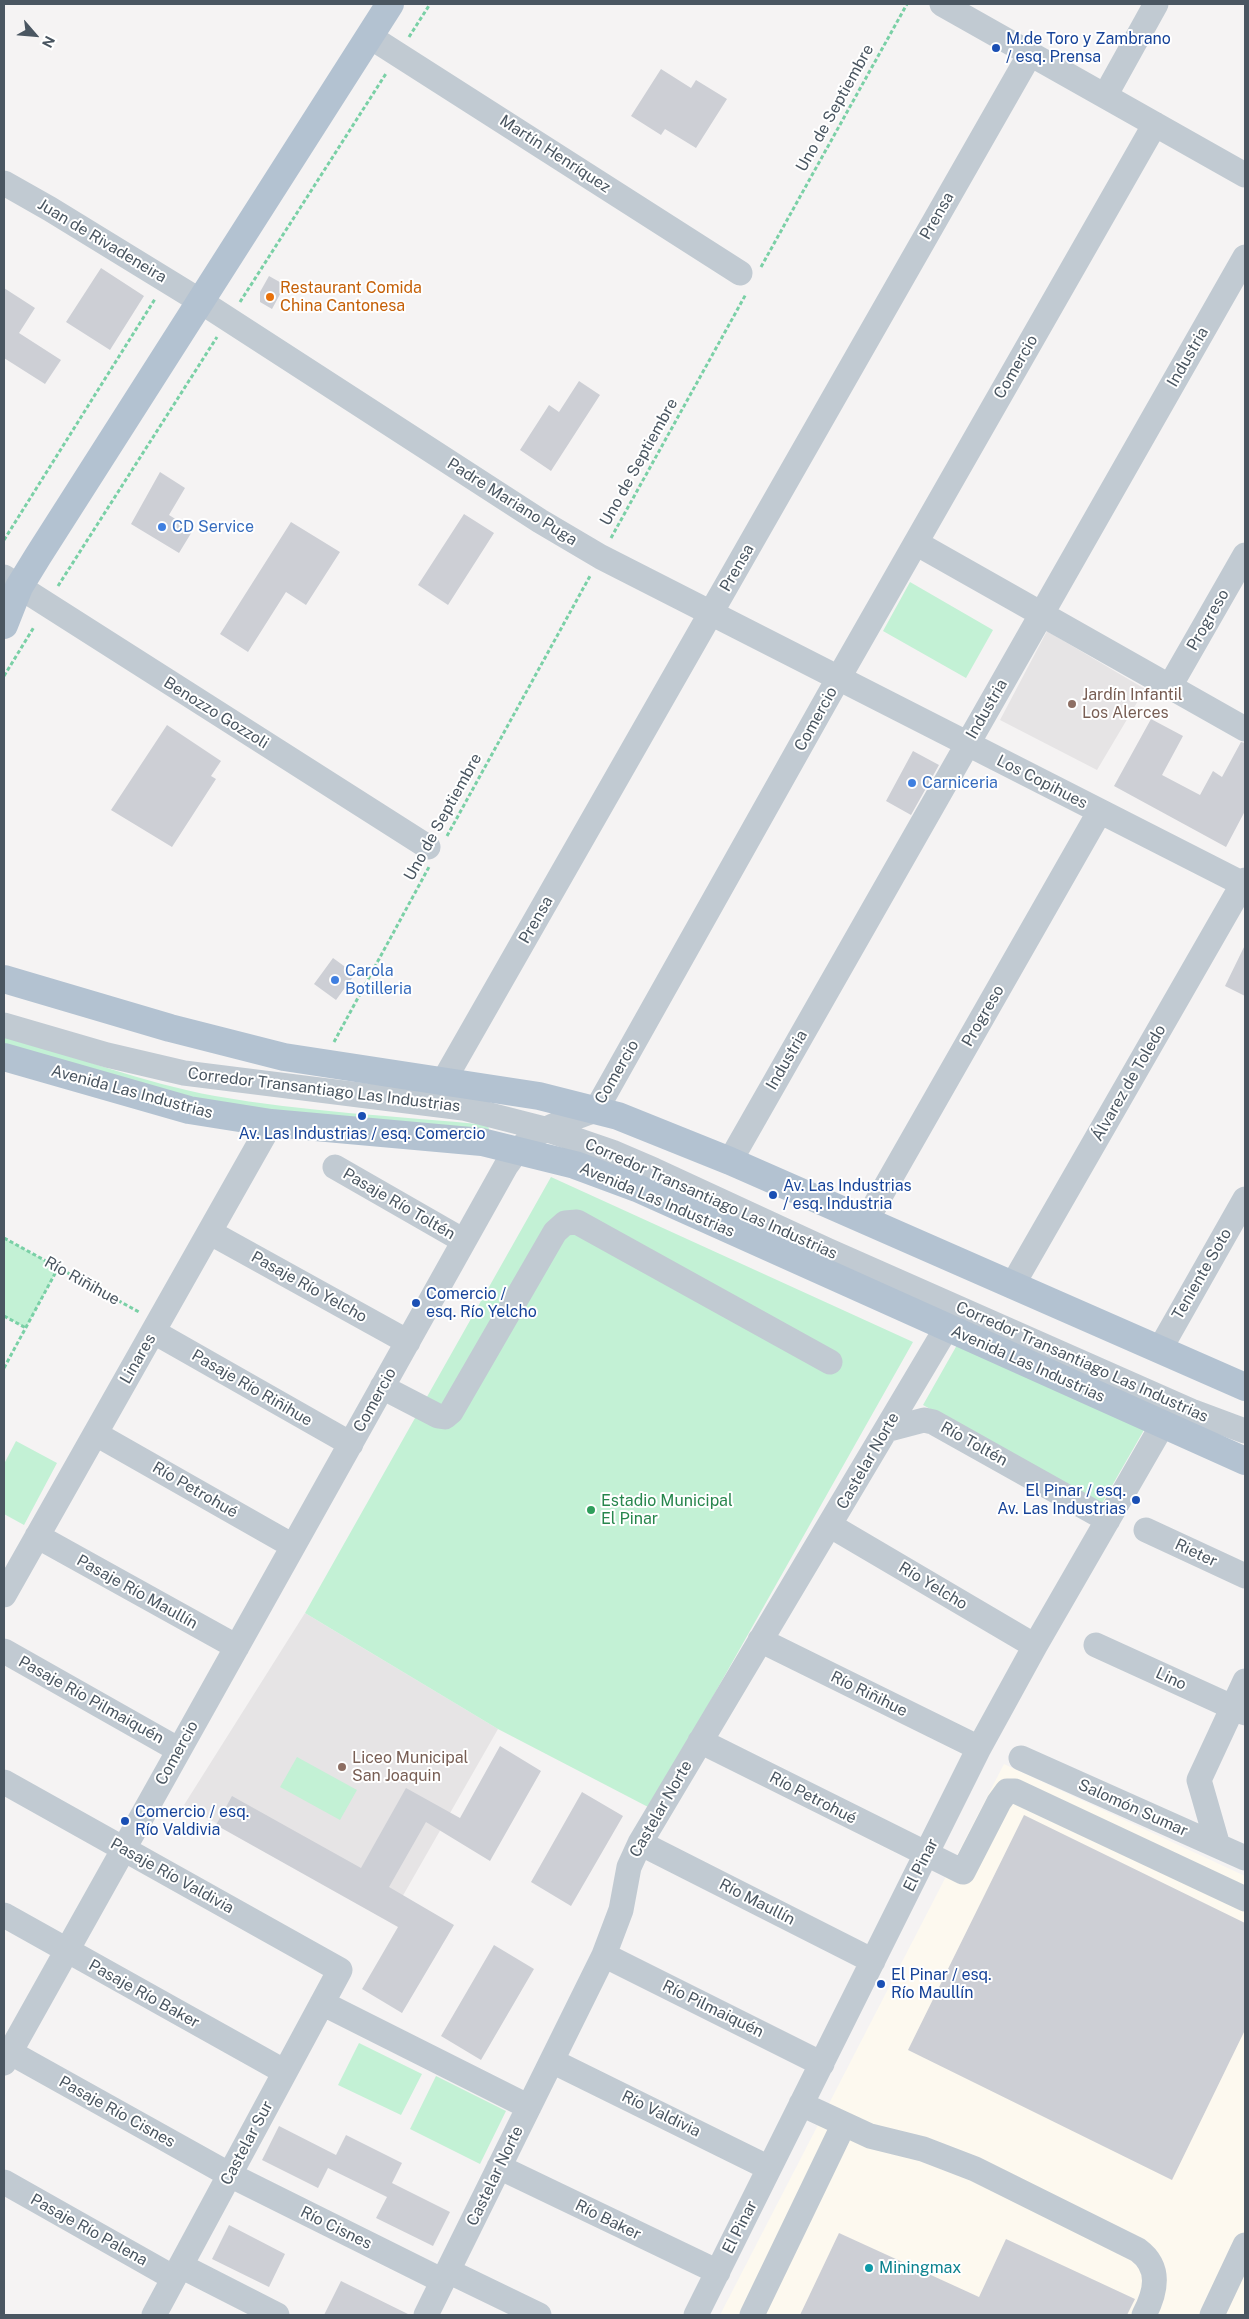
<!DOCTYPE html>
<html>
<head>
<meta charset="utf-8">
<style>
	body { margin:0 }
	#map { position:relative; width:1249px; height:2319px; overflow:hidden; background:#f5f3f3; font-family:"Public Sans",sans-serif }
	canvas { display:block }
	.frame { position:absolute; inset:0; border:5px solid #4a5661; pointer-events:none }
	.north { position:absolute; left:10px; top:10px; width:50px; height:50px; -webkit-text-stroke:4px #fff; paint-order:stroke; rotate:117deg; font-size:14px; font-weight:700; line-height:20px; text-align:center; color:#4a5661 }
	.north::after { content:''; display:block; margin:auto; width:18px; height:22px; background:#4a5661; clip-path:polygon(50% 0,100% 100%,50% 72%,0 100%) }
</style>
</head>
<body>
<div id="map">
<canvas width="1249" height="2319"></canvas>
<div class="frame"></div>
<div class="north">N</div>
</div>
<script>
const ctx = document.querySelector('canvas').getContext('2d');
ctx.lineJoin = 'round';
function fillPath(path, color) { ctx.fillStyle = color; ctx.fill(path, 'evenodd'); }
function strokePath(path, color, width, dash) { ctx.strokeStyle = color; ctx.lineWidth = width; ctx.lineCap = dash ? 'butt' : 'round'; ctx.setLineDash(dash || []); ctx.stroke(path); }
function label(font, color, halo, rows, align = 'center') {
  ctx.font = font + ' "Public Sans",sans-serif'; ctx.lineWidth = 4; ctx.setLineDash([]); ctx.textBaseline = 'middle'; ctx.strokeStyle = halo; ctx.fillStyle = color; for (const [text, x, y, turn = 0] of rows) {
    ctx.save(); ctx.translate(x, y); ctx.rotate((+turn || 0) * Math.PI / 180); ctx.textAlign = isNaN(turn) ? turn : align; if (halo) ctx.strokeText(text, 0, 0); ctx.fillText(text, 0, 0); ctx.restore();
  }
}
fillPath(new Path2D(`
	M1004 1764 1245 1876V2315H720Z`), '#fdf9ef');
fillPath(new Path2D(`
	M1047 631 1145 689 1097 770 1000 720Z
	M305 1613 498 1729 389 1920 184 1805Z`), '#e6e4e5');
fillPath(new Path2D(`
	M910 582 993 630 966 678 883 631Z
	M4 1034C73 1056 144 1083 215 1096 305 1112 397 1116 488 1125L490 1134 223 1108 4 1047Z
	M551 1177 913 1342 650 1808 498 1729 305 1613Z
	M4 1238 58 1268 26 1328 4 1316Z
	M957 1345 1148 1423 1101 1505 923 1405Z
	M16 1441 57 1463 24 1525 4 1514V1464Z
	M297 1757 357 1790 340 1820 280 1787Z
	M359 2043 422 2074 401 2115 338 2085Z
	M436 2076 506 2111 480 2164 410 2129Z`), '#c3f1d5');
fillPath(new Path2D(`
	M661 69 691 88 696 80 727 99 696 148 665 129 661 135 631 116Z
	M101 268 144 296 110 350 66 322Z
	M269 276 285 285 272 309 260 302V292Z
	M4 288 35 308 19 333 61 360 45 384 4 358Z
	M579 381 600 395 551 471 520 450 549 405 559 412Z
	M160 472 185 488 169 515 193 530 179 553 131 524Z
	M464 514 494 533 448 605 418 585Z
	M291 522 340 552 306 605 286 592 248 652 220 634Z
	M1151 719 1183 736 1162 775 1200 795 1213 771 1222 777 1241 742 1245 743V811L1226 847 1114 786Z
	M167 725 221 761 211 776 216 779 172 847 111 810Z
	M913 751 939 765 911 815 886 801Z
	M1245 945V996L1225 986Z
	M333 958 355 974 336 1000 314 984Z
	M500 1746 541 1771 490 1861 426 1822 389 1887 454 1925 402 2013 362 1989 398 1927 216 1825 232 1796 361 1868 406 1788 460 1818Z
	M582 1792 623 1816 571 1906 531 1882Z
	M1024 1815 1245 1923V2030L1172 2180 908 2050Z
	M494 1945 534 1969 481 2060 441 2036Z
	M279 2126 336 2155 346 2135 402 2163 392 2183 450 2212 433 2246 376 2218 387 2197 328 2168 318 2188 262 2160Z
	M229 2225 285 2254 269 2287 212 2259Z
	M839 2233 979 2297 1006 2239 1135 2299 1127 2315H800Z
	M341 2281 410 2315H324Z`), '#cdcfd5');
strokePath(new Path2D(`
	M409 37 430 4
	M761 267 907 4
	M240 302 387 72
	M611 538 746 294
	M4 540 155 299
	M58 586 217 337
	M4 676 34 627
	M447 836 590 576
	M334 1042 429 867
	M4 1238 139 1312
	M4 1316 26 1328
	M4 1368 58 1268`), '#7ad0a6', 3, [4, 2.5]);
strokePath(new Path2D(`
	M942 4 1245 175
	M369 36 740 273
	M1105 96 1156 4
	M4 183 50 209 200 301 540 521 601 557 1245 885
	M916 543 1245 729
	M4 577 428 847
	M1170 686 1245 555
	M4 1025 107 1055 184 1073 463 1108 545 1129 612 1152 654 1170 827 1250 1191 1411 1245 1431
	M443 1082 1030 54
	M730 1161 1245 257
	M335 1167 464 1241
	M866 1221 1100 811
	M211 1233 408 1342
	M1012 1286 1245 880
	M154 1332 351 1444
	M1160 1349 1245 1199
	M382 1387 438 1416 445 1417 451 1412 555 1232 565 1223 577 1222 830 1362
	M886 1430 924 1420 933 1422 1108 1520
	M96 1434 293 1546
	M831 1526 1035 1646
	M1146 1530 1245 1576
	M37 1536 237 1647
	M4 1595 271 1123
	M760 1640 979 1748
	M1096 1645 1245 1713
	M4 1651 179 1750
	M700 1741 963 1872 999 1802 1007 1791H1015L1245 1899
	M1021 1758 1245 1858
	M4 1782 340 1970 154 2315
	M640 1843 873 1961
	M1218 1846 1199 1780 1245 1681
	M4 1915 285 2072
	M604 1955 822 2064
	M322 2003 529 2107
	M4 2049 230 2175 443 2281
	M552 2061 769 2168
	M4 2063 506 1166C530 1129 557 1124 596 1110L838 679 1155 124
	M801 2104 870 2136 923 2149 975 2169 1138 2250C1162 2268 1156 2292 1144 2315
	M499 2167 718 2272
	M4 2182 174 2278
	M181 2266 277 2315
	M448 2271 539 2315
	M426 2315 604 1955 621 1910 629 1867 640 1843 947 1327
	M696 2315 979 1748 1035 1646 1163 1424
	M752 2315 843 2126
	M1212 2315 1245 2245`), '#c1cad2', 25);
strokePath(new Path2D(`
	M4 625 19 587 38 556 390 4
	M4 979 170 1028 284 1057 539 1096 618 1116 730 1161 1245 1387
	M4 1057 189 1110 271 1123 482 1142 575 1165 637 1188 1245 1461`), '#b3c2d1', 28);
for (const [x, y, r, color] of [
	[996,48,5,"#1a4fb4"],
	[270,297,5,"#e8710a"],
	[162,527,5,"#3f7fe0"],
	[1072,704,5,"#8d6e63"],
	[912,783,5,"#3f7fe0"],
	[335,980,5,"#3f7fe0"],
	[362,1116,5,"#1a4fb4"],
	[773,1195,5,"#1a4fb4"],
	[416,1303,5,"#1a4fb4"],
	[1136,1500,5,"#1a4fb4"],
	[591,1510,5,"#2e9e5b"],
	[342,1767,5,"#8d6e63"],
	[125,1821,5,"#1a4fb4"],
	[881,1984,5,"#1a4fb4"],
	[869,2268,5,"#0f9aa8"]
]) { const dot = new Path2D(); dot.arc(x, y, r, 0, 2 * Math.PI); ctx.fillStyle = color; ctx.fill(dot); strokePath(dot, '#fff', 2); }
label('16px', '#164399', '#fff', [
	["M.de Toro y Zambrano",1006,39],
	["/ esq. Prensa",1006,57],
	["Av. Las Industrias / esq. Comercio",362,1134,"center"],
	["Av. Las Industrias",783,1186],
	["/ esq. Industria",783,1204],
	["Comercio /",426,1294],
	["esq. Río Yelcho",426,1312],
	["El Pinar / esq.",1126,1491,"right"],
	["Av. Las Industrias",1126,1509,"right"],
	["Comercio / esq.",135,1812],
	["Río Valdivia",135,1830],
	["El Pinar / esq.",891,1975],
	["Río Maullín",891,1993]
], 'left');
label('16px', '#4a5661', '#fff', [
	["Uno de Septiembre",835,108,-61],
	["Martín Henríquez",555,154,33],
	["Prensa",937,216,-60],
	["Juan de Rivadeneira",102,241,31],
	["Industria",1188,357,-60],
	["Comercio",1016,367,-60],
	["Uno de Septiembre",639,462,-61],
	["Padre Mariano Puga",512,502,32],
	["Prensa",737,568,-60],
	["Progreso",1208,620,-60],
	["Industria",987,709,-60],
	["Benozzo Gozzoli",216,713,32],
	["Comercio",816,719,-61],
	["Los Copihues",1042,782,27],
	["Uno de Septiembre",443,817,-61],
	["Prensa",536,920,-60],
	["Progreso",983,1016,-60],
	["Industria",787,1060,-60],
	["Comercio",617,1072,-60],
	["Álvarez de Toledo",1129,1083,-60],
	["Corredor Transantiago Las Industrias",324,1090,7],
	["Avenida Las Industrias",132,1092,15],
	["Corredor Transantiago Las Industrias",711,1199,24],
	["Avenida Las Industrias",657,1200,23],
	["Pasaje Río Toltén",399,1204,30],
	["Teniente Soto",1202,1274,-60],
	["Río Riñihue",82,1281,29],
	["Pasaje Río Yelcho",309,1287,29],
	["Linares",138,1359,-60],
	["Corredor Transantiago Las Industrias",1082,1362,24],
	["Avenida Las Industrias",1028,1364,24],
	["Pasaje Río Riñihue",252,1388,30],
	["Comercio",375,1400,-61],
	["Río Toltén",974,1444,29],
	["Castelar Norte",868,1461,-60],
	["Río Petrohué",195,1490,30],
	["Rieter",1196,1553,25],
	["Río Yelcho",933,1586,31],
	["Pasaje Río Maullín",137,1592,29],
	["Lino",1171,1679,25],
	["Río Riñihue",869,1694,26],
	["Pasaje Río Pilmaiquén",91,1700,29],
	["Comercio",177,1753,-61],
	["Río Petrohué",813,1798,27],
	["Salomón Sumar",1133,1808,24],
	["Castelar Norte",661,1809,-60],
	["El Pinar",921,1865,-63],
	["Pasaje Río Valdivia",172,1876,29],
	["Río Maullín",757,1902,27],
	["Pasaje Río Baker",144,1994,29],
	["Río Pilmaiquén",713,2009,26],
	["Pasaje Río Cisnes",117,2112,29],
	["Río Valdivia",661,2114,26],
	["Castelar Sur",247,2143,-62],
	["Castelar Norte",495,2176,-64],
	["Río Baker",608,2220,26],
	["El Pinar",740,2227,-63],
	["Río Cisnes",336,2228,26],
	["Pasaje Río Palena",89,2230,29]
]);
label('16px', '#c56008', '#fff', [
	["Restaurant Comida",280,288],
	["China Cantonesa",280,306]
], 'left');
label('16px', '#366cbe', '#fff', [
	["CD Service",172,527],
	["Carniceria",922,783],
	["Carola",345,971],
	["Botilleria",345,989]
], 'left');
label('16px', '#785e54', '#fff', [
	["Jardín Infantil",1082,695],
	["Los Alerces",1082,713],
	["Liceo Municipal",352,1758],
	["San Joaquin",352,1776]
], 'left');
label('16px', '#27864d', '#fff', [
	["Estadio Municipal",601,1501],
	["El Pinar",601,1519]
], 'left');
label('16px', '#0d838f', '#fff', [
	["Miningmax",879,2268]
], 'left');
</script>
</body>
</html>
